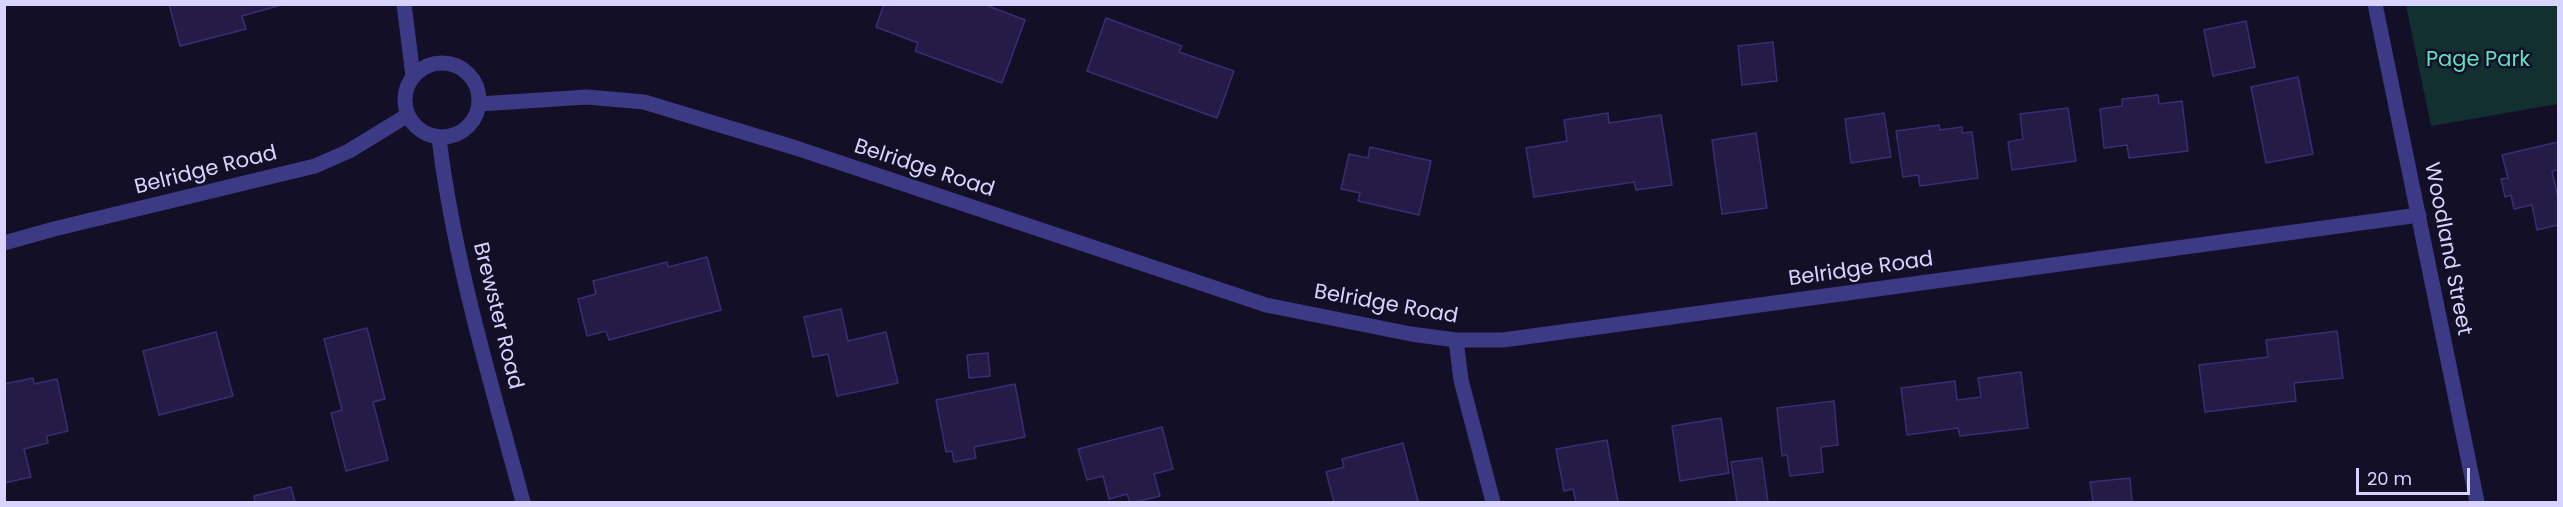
<!DOCTYPE html>
<html>
<head>
<meta charset="utf-8">
<style>
	body { margin:0 }
	#map { position:relative; width:2563px; height:507px; overflow:hidden; background:#130f26; font-family:Poppins,sans-serif }
	canvas { display:block }
	.frame { position:absolute; inset:0; border:6px solid #d9d4ff; pointer-events:none }
	.scale { position:absolute; left:2356px; top:468px; width:114px; height:27px; box-sizing:border-box; border:3px solid #d9d4ff; border-top:0; padding-left:8px; font-size:18px; line-height:21px; white-space:nowrap; color:#d9d4ff; -webkit-text-stroke:4px #130f26; paint-order:stroke }
</style>
</head>
<body>
<div id="map">
<canvas width="2563" height="507"></canvas>
<div class="frame"></div>
<div class="scale">20 m</div>
</div>
<script>
const ctx = document.querySelector('canvas').getContext('2d');
ctx.lineJoin = 'round';
function fillPath(path, color) { ctx.fillStyle = color; ctx.fill(path, 'evenodd'); }
function strokePath(path, color, width, dash) { ctx.strokeStyle = color; ctx.lineWidth = width; ctx.lineCap = dash ? 'butt' : 'round'; ctx.setLineDash(dash || []); ctx.stroke(path); }
function label(font, color, halo, rows, align = 'center') {
  ctx.font = font + ' Poppins,sans-serif'; ctx.lineWidth = 5; ctx.setLineDash([]); ctx.textBaseline = 'middle'; ctx.strokeStyle = halo; ctx.fillStyle = color; for (const [text, x, y, turn = 0] of rows) {
    ctx.save(); ctx.translate(x, y); ctx.rotate((+turn || 0) * Math.PI / 180); ctx.textAlign = isNaN(turn) ? turn : align; if (halo) ctx.strokeText(text, 0, 0); ctx.fillText(text, 0, 0); ctx.restore();
  }
}
fillPath(new Path2D(`
	M2406 5H2558V104L2431 126Z`), '#12302f');
const building = new Path2D(`
	M169 4H285L242 16 246 29 180 46Z
	M884 4H983L1025 20 1002 83 915 51 918 43 876 27Z
	M1106 18 1182 46 1179 52 1234 71 1217 118 1087 71Z
	M2246 21 2255 67 2213 76 2204 30Z
	M1773 42 1777 81 1742 85 1738 46Z
	M2298 77 2313 154 2266 163 2251 87Z
	M2158 95 2159 104 2182 101 2188 151 2129 158 2127 145 2104 148 2100 109 2122 106V99Z
	M2068 108 2076 161 2012 170 2008 142 2023 139 2020 114Z
	M1608 113 1609 123 1661 115 1672 185 1636 190 1634 182 1534 197 1526 148 1567 141 1564 120Z
	M1884 113 1891 157 1851 163 1845 119Z
	M1939 125 1940 130 1962 127V133L1972 132 1978 178 1920 186 1918 175 1903 177 1896 131Z
	M1756 133 1767 208 1722 214 1712 140Z
	M2558 142V170L2552 171 2558 198V225L2537 230 2532 205 2514 209 2511 195 2505 197 2501 179 2508 178 2502 155Z
	M1370 147 1431 161 1419 215 1358 201 1360 193 1341 189 1349 154 1368 158Z
	M707 257 721 310 609 340 606 331 587 336 578 299 596 294 593 281 667 262 668 267Z
	M841 309 848 341 886 332 898 383 837 396 828 354 813 357 804 317Z
	M367 328 385 399 373 402 388 460 346 471 331 413 342 410 324 339Z
	M2337 331 2343 378 2294 383 2296 401 2205 412 2199 365 2268 357 2266 340Z
	M216 332 233 396 159 415 143 351Z
	M988 353 990 376 969 378 967 355Z
	M2021 372 2028 428 1960 436 1958 428 1907 435 1901 388 1955 381 1957 400 1981 397 1978 378Z
	M33 378 34 384 57 379 68 431 47 436 48 443 24 449 31 477 4 483V384Z
	M1015 384 1025 437 974 447 976 458 954 462 952 451 946 452 936 400Z
	M1834 401 1838 445 1821 447 1823 472 1790 476 1787 455 1782 456 1777 408Z
	M1721 418 1729 473 1680 481 1672 426Z
	M1162 427 1173 469 1154 474 1160 496 1135 502H1130L1127 494 1109 499 1103 476 1087 480 1078 449Z
	M1607 440 1618 502H1576L1573 489 1564 491 1556 449Z
	M1403 443 1418 501 1413 502H1334L1326 472 1344 467 1342 459Z
	M1762 458 1768 502H1737L1731 462Z
	M2130 478 2132 502H2093L2090 482Z
	M291 487 295 502H255L254 496Z`);
fillPath(building, '#241b47');
strokePath(building, '#3b2d73', 1.5);
strokePath(new Path2D(`
	M404 4 413 76
	M405 100a37 37 0 1 1 74 0a37 37 0 1 1-74 0Z
	M479 104 587 97 644 102 796 148 1266 305 1411 334 1456 340H1503L2419 215
	M439 138C454 262 491 382 523 502
	M4 243 54 229 315 166 349 151 408 115
	M1456 340 1461 380 1493 502`), '#3d3a85', 15);
strokePath(new Path2D(`
	M2375 4 2477 502`), '#3d3a85', 15);
label('21px', '#5fe0c0', '#130f26', [
	["Page Park",2478,61]
]);
label('21px', '#d9d4ff', '#130f26', [
	["Belridge Road",924,169,18],
	["Belridge Road",206,171,-14],
	["Woodland Street",2447,249,79],
	["Belridge Road",1861,270,-8],
	["Belridge Road",1386,305,10],
	["Brewster Road",497,316,76]
]);
</script>
</body>
</html>
